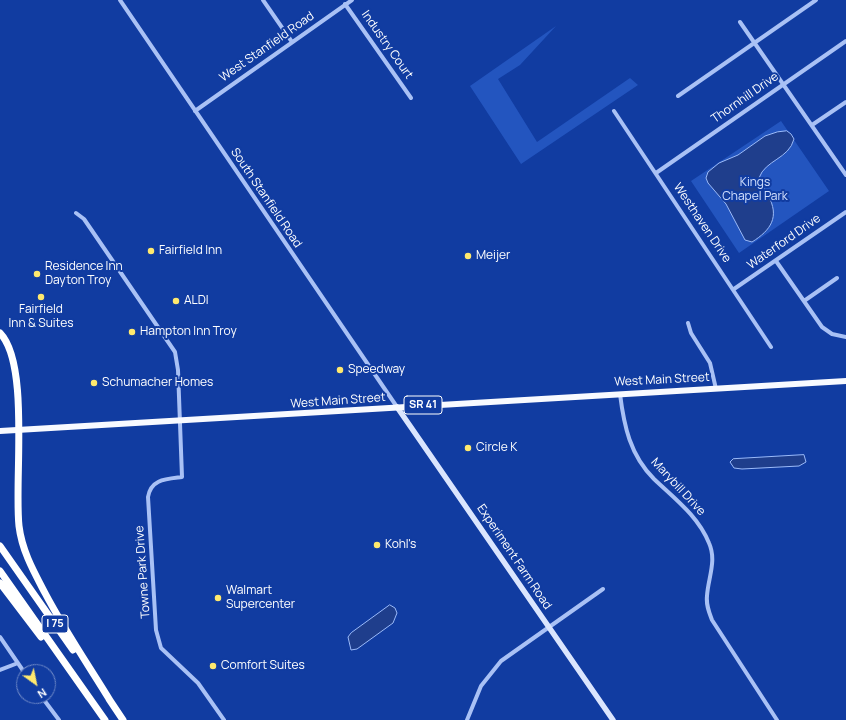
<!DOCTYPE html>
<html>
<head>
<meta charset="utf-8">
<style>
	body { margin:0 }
	#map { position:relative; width:846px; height:720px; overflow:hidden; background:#113ca1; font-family:Manrope,sans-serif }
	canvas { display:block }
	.north { position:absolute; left:16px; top:664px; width:40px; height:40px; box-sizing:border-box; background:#113ca1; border:1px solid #708ac7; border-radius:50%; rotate:147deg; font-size:11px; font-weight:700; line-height:16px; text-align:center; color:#fff }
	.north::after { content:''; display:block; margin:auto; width:14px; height:18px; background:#ffe96e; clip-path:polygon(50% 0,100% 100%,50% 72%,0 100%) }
</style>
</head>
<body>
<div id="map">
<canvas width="846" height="720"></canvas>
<div class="north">N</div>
</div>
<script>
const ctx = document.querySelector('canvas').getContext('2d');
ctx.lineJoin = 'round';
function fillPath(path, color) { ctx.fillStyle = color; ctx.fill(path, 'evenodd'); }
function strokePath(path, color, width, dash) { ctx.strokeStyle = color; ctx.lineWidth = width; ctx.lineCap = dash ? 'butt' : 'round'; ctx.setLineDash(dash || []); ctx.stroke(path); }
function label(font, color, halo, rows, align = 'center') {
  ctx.font = font + ' Manrope,sans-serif'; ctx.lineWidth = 4; ctx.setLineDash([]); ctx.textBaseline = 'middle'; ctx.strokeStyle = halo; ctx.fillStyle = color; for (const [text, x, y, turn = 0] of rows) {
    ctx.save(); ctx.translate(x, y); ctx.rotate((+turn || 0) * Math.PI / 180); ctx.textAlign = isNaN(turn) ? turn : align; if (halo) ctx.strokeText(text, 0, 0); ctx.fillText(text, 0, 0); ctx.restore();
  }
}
fillPath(new Path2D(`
	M556 26 520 65 498 79 537 142 630 78 638 85 521 164 470 86Z
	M781 121 829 191 739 253 691 181Z`), '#2355bf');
const water = new Path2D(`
	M787 131 791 134 794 139C789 159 765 160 759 178 761 185 765 189 768 195 780 217 771 230 752 242L745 240 726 204 708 183 706 178 708 172 719 163 738 155 765 136 777 132Z
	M804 455 806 462 799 466 742 469 734 468 730 462 733 459Z
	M390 605 395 608 397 613 393 623 357 649 351 650 348 637 351 633Z`);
fillPath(water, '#1f3e8c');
strokePath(water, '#9bbaf8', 1);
strokePath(new Path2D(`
	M120 0 397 407
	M263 0 292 42
	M345 4 411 98
	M740 22 846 175
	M678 96 816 0
	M195 111 352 0
	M614 111 771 347
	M812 125 846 102
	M656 173 846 41
	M76 213 84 219 175 352 178 370 182 477C166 479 151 479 148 497L156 630 161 648 198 683 224 720
	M776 261 822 327 832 334 846 337
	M734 289 846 212
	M804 301 837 278
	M688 323 691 333 710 363 716 389
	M620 394C624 426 630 455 654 479 675 499 698 516 709 543 717 561 708 578 707 596 706 605 709 612 712 620L777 720
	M0 637 24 672
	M0 670 18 663
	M41 696 59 720
	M467 720 481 686 501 661 603 589`), '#a9c1f5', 4);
strokePath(new Path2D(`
	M397 407 613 720`), '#dae5fe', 5.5);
strokePath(new Path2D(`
	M0 431 846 381`), '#f8faff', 6);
strokePath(new Path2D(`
	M0 333C30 364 14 481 19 526 22 551 34 572 45 593 65 631 89 666 111 702
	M0 546 73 650
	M0 571 105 720
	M0 583 41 637
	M109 699 123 720`), '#fff', 7);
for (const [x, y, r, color] of [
	[151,251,4,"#ffe96e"],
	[468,256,4,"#ffe96e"],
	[37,274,4,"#ffe96e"],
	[41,297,4,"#ffe96e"],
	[176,301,4,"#ffe96e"],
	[132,332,4,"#ffe96e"],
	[340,370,4,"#ffe96e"],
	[94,383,4,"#ffe96e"],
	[468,448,4,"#ffe96e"],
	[377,545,4,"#ffe96e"],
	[218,598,4,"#ffe96e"],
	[213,666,4,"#ffe96e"]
]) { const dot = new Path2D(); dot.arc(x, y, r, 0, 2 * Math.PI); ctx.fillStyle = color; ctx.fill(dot); strokePath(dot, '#113ca1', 1.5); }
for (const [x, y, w] of [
	[423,405,38],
	[55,624,26]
]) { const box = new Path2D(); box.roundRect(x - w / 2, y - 9, w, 18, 3); ctx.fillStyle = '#113ca1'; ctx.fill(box); strokePath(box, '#fff', 1); }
label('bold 11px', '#fff', null, [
	["SR 41",423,405],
	["I 75",55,624]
]);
label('12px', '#fff', '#113ca1', [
	["Industry Court",387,45,55],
	["West Stanfield Road",267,47,-35],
	["Thornhill Drive",745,98,-35],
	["South Stanfield Road",266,198,56],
	["Westhaven Drive",702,223,56],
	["Waterford Drive",784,242,-35],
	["West Main Street",662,380,-3],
	["West Main Street",338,401,-4],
	["Marybill Drive",678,487,47],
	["Experiment Farm Road",514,557,56],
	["Towne Park Drive",143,572,-94]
]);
label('12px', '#d3e0fe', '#113ca1', [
	["Kings",755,183],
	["Chapel Park",755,197]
]);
label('12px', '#fff', '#113ca1', [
	["Fairfield Inn",159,251],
	["Meijer",476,256],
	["Residence Inn",45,267],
	["Dayton Troy",45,281],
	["ALDI",184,301],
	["Fairfield",41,310,"center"],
	["Inn & Suites",41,324,"center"],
	["Hampton Inn Troy",140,332],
	["Speedway",348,370],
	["Schumacher Homes",102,383],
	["Circle K",476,448],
	["Kohl's",385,545],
	["Walmart",226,591],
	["Supercenter",226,605],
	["Comfort Suites",221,666]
], 'left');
</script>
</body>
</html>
